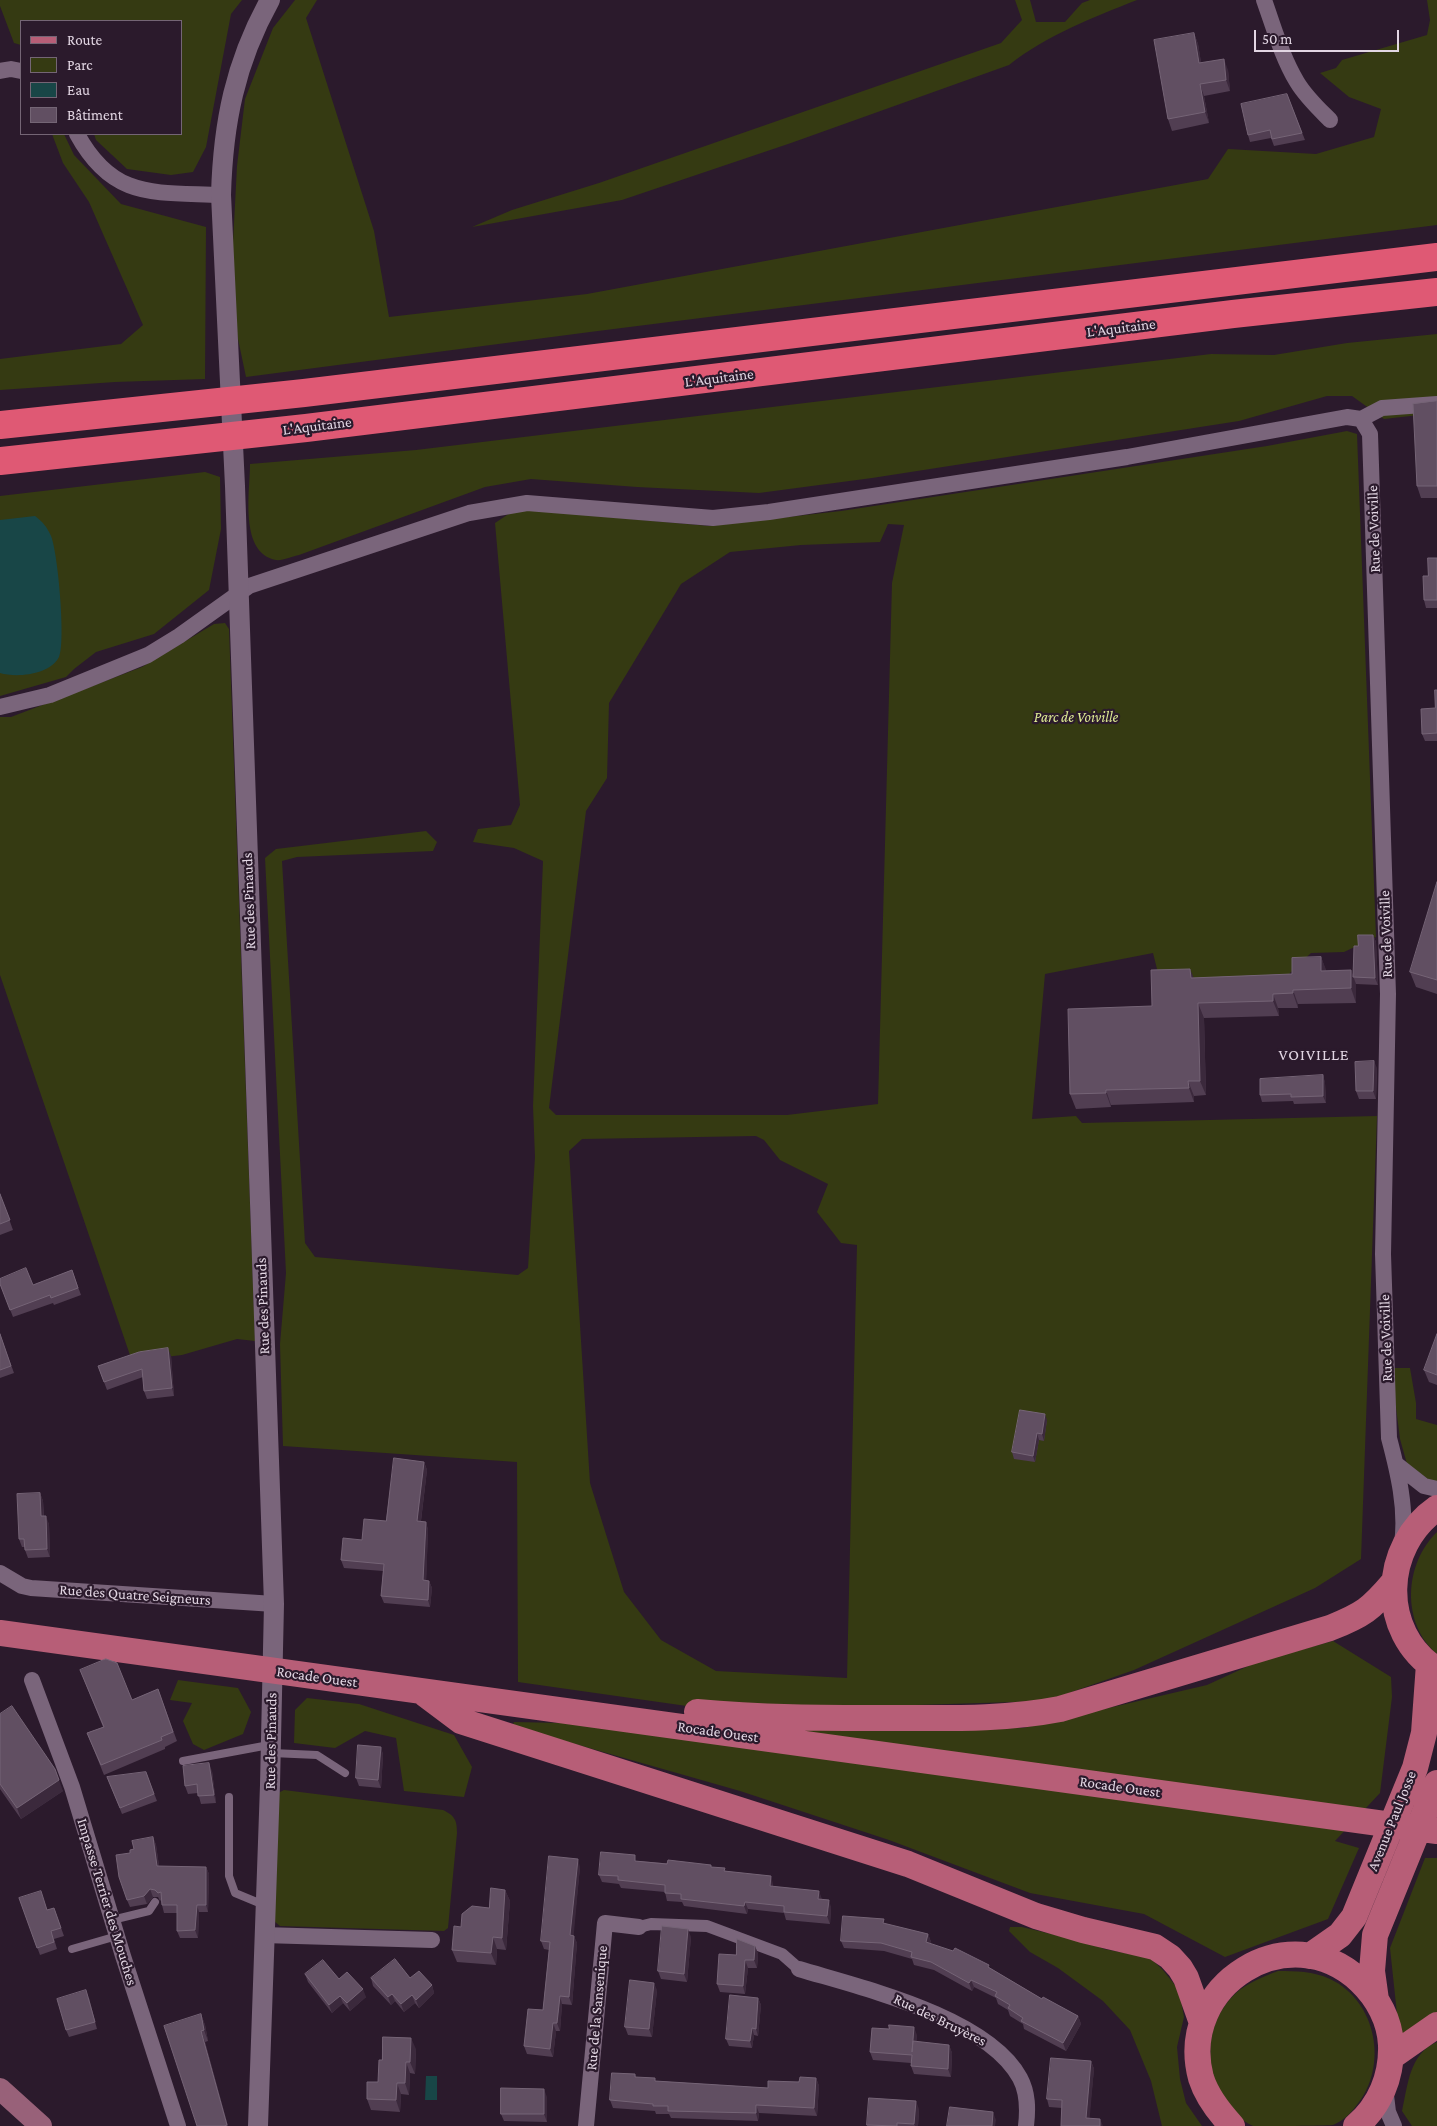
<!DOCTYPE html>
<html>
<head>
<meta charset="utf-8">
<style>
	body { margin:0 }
	#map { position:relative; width:1437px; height:2126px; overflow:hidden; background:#2b1a2c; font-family:"Crimson Pro",serif }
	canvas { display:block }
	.legend { position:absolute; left:20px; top:20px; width:162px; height:115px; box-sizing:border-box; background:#2b1a2c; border:1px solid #746575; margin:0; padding:6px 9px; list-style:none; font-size:15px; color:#e2d6e3 }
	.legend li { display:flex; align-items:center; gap:10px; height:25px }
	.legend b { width:25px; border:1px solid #746575 }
	.scale { position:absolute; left:1254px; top:30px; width:145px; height:22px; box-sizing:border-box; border:2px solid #e2d6e3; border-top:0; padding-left:6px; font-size:15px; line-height:18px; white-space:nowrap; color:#e2d6e3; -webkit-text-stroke:4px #2b1a2c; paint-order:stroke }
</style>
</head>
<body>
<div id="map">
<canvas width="1437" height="2126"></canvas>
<ul class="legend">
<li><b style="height:6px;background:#b75e77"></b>Route</li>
<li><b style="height:14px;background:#353a12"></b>Parc</li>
<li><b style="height:14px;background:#184647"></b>Eau</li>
<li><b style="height:14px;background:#614f62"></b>Bâtiment</li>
</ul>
<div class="scale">50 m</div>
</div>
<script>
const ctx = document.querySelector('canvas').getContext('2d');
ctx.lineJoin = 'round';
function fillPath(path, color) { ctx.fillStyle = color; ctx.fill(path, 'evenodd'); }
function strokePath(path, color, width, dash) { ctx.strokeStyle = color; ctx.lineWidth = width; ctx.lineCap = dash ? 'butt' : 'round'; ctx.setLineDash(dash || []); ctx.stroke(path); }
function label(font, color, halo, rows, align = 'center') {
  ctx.font = font + ' "Crimson Pro",serif'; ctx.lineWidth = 4.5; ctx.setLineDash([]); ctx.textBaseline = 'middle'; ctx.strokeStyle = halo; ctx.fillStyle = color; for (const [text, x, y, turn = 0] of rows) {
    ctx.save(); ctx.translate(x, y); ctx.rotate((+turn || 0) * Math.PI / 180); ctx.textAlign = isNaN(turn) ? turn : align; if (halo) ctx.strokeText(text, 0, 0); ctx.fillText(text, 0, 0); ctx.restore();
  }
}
fillPath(new Path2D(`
	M0 0H242L231 14 206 147 193 172 171 175 127 169 96 140 94 134H181V21H21V45L14 43 0 6Z
	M295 0H317L306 18 374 231 389 317 587 294 1208 179 1228 149 1316 154 1374 137 1381 109 1349 97 1320 73 1336 68 1342 60 1427 35 1430 20 1427 0H1437V225L590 332 246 377 230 301 237 166 245 99 273 28Z
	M1015 0H1030L1036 22H1065L1082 3 1090 0H1137C1092 18 1047 35 1009 65L791 143 622 200 472 227 512 210 599 183 1001 43 1022 20Z
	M52 134H64L74 155 121 204 206 227 205 379 115 382 0 390V359L121 344 143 325 89 202 63 163Z
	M1437 334V413L1384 419 1352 396H1327L1239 421 872 478 759 493 637 487 531 479 485 487 299 555C293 556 282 561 276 560 239 553 250 492 250 464L416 450 1211 354 1274 355 1347 343Z
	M1347 431 1357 434 1376 937 1344 952 1311 953 1289 974 1160 981 1153 953 1045 974 1032 1119 1076 1116 1082 1123 1377 1116 1361 1559 1315 1588 1134 1670 1046 1701 722 1711 518 1682 517 1462 283 1446 280 1344 286 1273 265 858 276 849 426 831 437 842 433 851 297 857 282 861 305 1243 315 1257 518 1275 528 1268 535 1157 533 1106 543 861 514 848 473 842 478 829 511 825 520 805 495 523 510 513 530 510 709 526 841 511 1267 446ZM888 524 904 525 892 583 878 1104 787 1115H556L549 1108 586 811 607 778 609 703 681 584 730 552 801 545 880 542ZM756 1136 764 1140 780 1160 828 1184 817 1212 841 1243 857 1245 847 1678 716 1671 661 1640 624 1592 590 1483 569 1151 582 1139Z
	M205 472 220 477 221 529 209 590 154 634 96 652 74 669 66 677 0 696V496Z
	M225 623 229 629 255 1341 237 1339 182 1355 132 1361 0 975V717H11L142 667 214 624Z
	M1391 1368H1410L1416 1403V1419L1437 1425V1482H1432L1407 1464 1400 1439Z
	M1437 1532V1654C1401 1623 1404 1564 1437 1532Z
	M1333 1641 1391 1677 1392 1697 1380 1793 1335 1841 1359 1848 1328 1919 1225 1957 1144 1914 1030 1893 889 1840 740 1791 512 1726 514 1722 845 1729 1023 1728 1207 1685 1257 1662Z
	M178 1680 238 1688 251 1712 243 1734 204 1750 193 1744 183 1721 192 1703 170 1700Z
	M307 1698 359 1704 454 1735 472 1767 464 1797 404 1791 396 1738 365 1731 335 1748 294 1743 295 1710Z
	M284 1790 443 1810C455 1816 457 1820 457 1833L448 1928 444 1931 280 1926 274 1921 278 1793Z
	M1425 1858H1437V2016L1402 2035 1397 2014 1390 1948Z
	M1010 1927H1022L1093 1944 1104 1949 1150 1958 1162 1969 1179 1990 1184 2017 1177 2047 1180 2079 1186 2103 1202 2126H1162L1151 2081 1130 2030 1103 2001 1058 1968 1030 1952 1009 1931Z
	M1278 1971C1296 1971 1313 1971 1330 1979 1377 2001 1389 2067 1356 2106 1350 2114 1343 2121 1333 2125 1323 2126 1268 2126 1253 2126 1207 2103 1196 2036 1231 1998 1244 1984 1260 1978 1278 1971Z
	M1437 2042V2126H1412L1402 2111C1408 2085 1409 2054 1437 2042Z`), '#353a12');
fillPath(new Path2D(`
	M35 516C43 522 47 527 51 536 58 553 66 643 59 657 50 675 16 678 0 673V520Z
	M426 2076H437V2100H425Z`), '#184647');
strokePath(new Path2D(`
	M272 1753 317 1755 345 1773
	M183 1761 269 1745
	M229 1797V1876L235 1893 264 1905
	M112 1920 149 1911 155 1902
	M72 1949 117 1936`), '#7a657b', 8);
strokePath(new Path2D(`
	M639 1927 651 1924 707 1926 782 1954 799 1969`), '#7a657b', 12);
strokePath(new Path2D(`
	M1264 0C1274 28 1282 57 1297 82 1306 97 1318 108 1330 120
	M0 71 11 69 21 71
	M77 134C113 200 154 192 221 195
	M1361 419 1382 408 1437 404
	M0 707 50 695 148 655 179 636 249 586 469 513 527 503 713 518 769 512 1127 457 1347 417 1361 419 1370 434 1388 994 1383 1254 1389 1438C1398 1472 1407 1509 1402 1544
	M1396 1464 1424 1486 1437 1489
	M0 1573 22 1586 31 1588 274 1604
	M32 1680 72 1787 123 1956 178 2126
	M263 1935 432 1940
	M799 1969C862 1988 987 2017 1020 2078 1028 2093 1028 2109 1026 2126
	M1385 2087 1388 2112 1394 2126
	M586 2126 605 1923 639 1927`), '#7a657b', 16);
strokePath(new Path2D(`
	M258 2126 270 1785 274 1604 235 486 221 195C223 123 235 63 270 0`), '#7a657b', 20);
strokePath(new Path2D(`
	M0 2089 41 2126`), '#986179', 22);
strokePath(new Path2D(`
	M1437 1508C1382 1546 1378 1632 1437 1670
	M0 1633 1437 1831
	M425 1694 461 1721 908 1864 1036 1916 1083 1930 1155 1947 1170 1957 1180 1968 1186 1978 1202 2023
	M697 1712C761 1718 824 1718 888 1718 946 1718 1003 1720 1060 1709L1330 1628C1363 1615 1371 1609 1393 1583
	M1310 1956 1340 1935 1354 1917 1415 1768 1424 1733 1429 1664
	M1376 2000 1372 1971 1375 1935 1437 1783
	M1391 2057 1437 2025
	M1232 2126C1219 2112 1207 2097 1201 2078 1176 1985 1289 1914 1360 1981 1378 1998 1390 2021 1391 2045 1392 2076 1380 2106 1356 2126`), '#b75e77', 26);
strokePath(new Path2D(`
	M0 425 304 393 1437 257
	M0 461 306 428 1233 314 1437 292`), '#df5974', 28);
fillPath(new Path2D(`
	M1194 33 1198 44 1201 63 1228 70 1230 91 1204 96 1209 123 1172 131 1168 119Z
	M1287 94 1305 140 1274 146 1271 138 1250 142 1248 135Z
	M1437 401V498H1421L1417 486Z
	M1437 558V608H1426L1424 600 1428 576Z
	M1437 690V741H1425L1422 734 1435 708Z
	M1437 882V994L1416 987 1410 972Z
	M1373 935 1376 942 1378 985 1356 984V1003L1298 1004V1008H1278L1279 1016 1204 1018 1206 1095 1194 1096V1102L1111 1105V1107L1076 1109 1070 1094 1152 1006 1194 978 1292 974 1321 957 1326 971 1351 970 1353 977 1358 946Z
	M1377 1068 1376 1099H1359L1356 1091Z
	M1323 1075 1325 1083 1326 1103 1294 1104 1293 1101 1262 1102 1260 1095Z
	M0 1194 13 1230 0 1235Z
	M72 1270 81 1295 54 1305 53 1303 13 1317 0 1284 33 1285Z
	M0 1334 14 1373 0 1378Z
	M1437 1334V1385L1429 1382 1424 1370Z
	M171 1356 174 1396 147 1399 144 1391 143 1377 107 1390 98 1366Z
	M1047 1420 1044 1441 1039 1440 1035 1462 1014 1459 1012 1452Z
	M424 1462 427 1470 421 1521 426 1522 428 1530 426 1580 429 1581 432 1588 430 1607 384 1603 381 1596 383 1571 344 1568 341 1560 362 1540 386 1521Z
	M40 1493 43 1501 44 1516 49 1524 50 1557 28 1558 25 1550V1547H22L19 1539Z
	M80 1670 132 1700 158 1689 177 1741 165 1747V1749L104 1775 87 1733 103 1727Z
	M0 1714 63 1791 21 1819 0 1789Z
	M381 1747 383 1755 381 1788 359 1786 356 1778Z
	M212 1771 216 1803 201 1804 198 1793 188 1794 185 1786Z
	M146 1772 157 1801 122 1814 107 1777Z
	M153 1837 156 1845 159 1866 206 1867 209 1874 208 1912H199L198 1938H180L177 1931V1913H164L162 1905 161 1900 160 1901 158 1897H153L147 1904 130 1907 127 1900 130 1853 134 1849Z
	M638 1861 712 1867 773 1884V1887L822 1899 831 1907 830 1924 786 1920 784 1913 748 1909 747 1914 684 1906 682 1902 667 1901 665 1892 621 1888 619 1884 602 1882 599 1875Z
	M580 1867 573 1935 577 1943 572 2005 562 2004 560 2031H556L553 2057 527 2054 524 2046 543 2010 549 1950 544 1949 541 1941Z
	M505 1890 510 1901 506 1950 497 1949 496 1965 457 1962 452 1950 461 1927 489 1908Z
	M19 1898 48 1910 54 1908 64 1936 54 1939 57 1949 40 1955Z
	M886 1924 928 1934 931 1942 930 1944 990 1968 1042 1999 1078 2016 1081 2024 1066 2051 1024 2029 1023 2024 1010 2016 1008 2010 998 2004 996 1998 974 1987 972 1991 934 1970 914 1965 912 1959 884 1951 844 1948 841 1941Z
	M691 1937 687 1982 661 1979 658 1971Z
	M755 1946 758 1954 757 1968H748L745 1994 720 1992 717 1984 736 1955Z
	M305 1974 339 1979 366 1997 350 2011 343 2003 332 2013 308 1982Z
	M371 1978H410L432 1985 434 1993 419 2008 415 2003 404 2012 395 2001 391 2005 373 1986Z
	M657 1990 652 2037 628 2035 625 2027Z
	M89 1998 97 2029 69 2037 66 2030Z
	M758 1998 761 2005 758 2036 754 2035 752 2048 729 2046 726 2039Z
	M201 2014 205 2025 208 2041 205 2042 228 2126H197Z
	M917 2035 916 2042 949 2045 952 2053 951 2077 914 2074 911 2066V2063L873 2060 870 2052Z
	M416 2049 415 2074 410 2073 409 2095 401 2094 400 2112 371 2110 367 2099 378 2082 382 2060Z
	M1091 2061 1094 2069 1089 2118 1062 2108 1049 2107 1047 2099Z
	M635 2074 636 2077 656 2081 768 2088 816 2078 819 2086 817 2116 759 2113 758 2121 671 2118 669 2114H656L655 2111 613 2108 610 2100Z
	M547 2097V2122L504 2121 501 2114Z
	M919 2109 918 2126H867V2125Z`), '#513e52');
fillPath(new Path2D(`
	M1194 33 1198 44 1203 74 1199 63Z
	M1224 59 1228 70 1230 91 1226 80Z
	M1200 84 1204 96 1209 123 1205 112Z
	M1373 935 1376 942 1378 985 1375 978Z
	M1321 957 1327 972 1321 971Z
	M1190 969 1196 983 1191 978Z
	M1351 970 1356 984V1003L1351 988Z
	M1293 990 1298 1004V1008L1293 993Z
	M1273 994 1278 1008 1279 1016 1273 1001Z
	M1198 1003 1204 1018 1206 1095 1200 1081Z
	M1374 1061 1377 1068 1376 1099 1373 1091Z
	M1323 1075 1325 1083 1326 1103 1323 1096Z
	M1188 1081 1194 1096V1102L1189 1088Z
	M1106 1090 1111 1105V1107L1106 1093Z
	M168 1348 171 1356 174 1396 172 1388Z
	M1045 1414 1047 1420 1044 1441 1042 1434Z
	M1037 1433 1039 1440 1035 1462 1033 1456Z
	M424 1462 427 1470 420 1528 417 1521Z
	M40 1493 43 1501 44 1524 41 1516Z
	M46 1516 49 1524 50 1557 47 1549Z
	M426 1522 428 1530 426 1587 423 1580Z
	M429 1581 432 1588 430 1607 428 1600Z
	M381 1747 383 1755 381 1788 378 1780Z
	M209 1763 212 1771 216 1803 214 1795Z
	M59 1780 63 1791 21 1819 17 1808Z
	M153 1837 156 1845 160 1873 157 1866Z
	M578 1859 580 1867 573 1943 570 1935Z
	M206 1867 209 1874 208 1912 206 1905Z
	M771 1876 773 1884 772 1894 770 1886Z
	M150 1889 153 1897 147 1904 144 1896Z
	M505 1890 510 1901 506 1950 502 1938Z
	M819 1891 822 1899H818Z
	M829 1900 831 1907 830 1924 827 1916Z
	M745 1902 748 1909 747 1914 744 1906Z
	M197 1905 199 1912 198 1938 195 1930Z
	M688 1929 691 1937 687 1982 684 1974Z
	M928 1934 931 1942 929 1950 926 1942Z
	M574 1936 577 1943 572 2005 569 1997Z
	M493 1937 497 1949 496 1965 491 1953Z
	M755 1946 758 1954 757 1968 754 1960Z
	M745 1960 748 1968 745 1994 743 1986Z
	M971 1980 974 1987 972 1991 969 1983Z
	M654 1983 657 1990 652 2037 649 2029Z
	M432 1985 434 1993 419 2008 416 2000Z
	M363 1989 366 1997 350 2011 347 2003Z
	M86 1990 89 1998 97 2029 95 2022Z
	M392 1994 395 2001 391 2005 388 1997Z
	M412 1995 415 2003 404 2012 401 2004Z
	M340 1996 343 2003 332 2013 329 2005Z
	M560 1996 562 2004 560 2031 557 2023Z
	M758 1998 761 2005 758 2036 756 2029Z
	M201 2014 205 2025 208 2041 204 2030Z
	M1078 2016 1081 2024 1066 2051 1063 2043Z
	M553 2023 556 2031 553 2057 550 2049Z
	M914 2027 917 2035 915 2060 912 2052Z
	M752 2028 754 2035 752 2048 750 2041Z
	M201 2031 205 2042 228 2126 227 2125Z
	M411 2038 416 2049 415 2074 410 2062Z
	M949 2045 952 2053 951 2077 948 2069Z
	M1091 2061 1094 2069 1089 2126 1086 2118Z
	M406 2062 410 2073 409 2095 405 2083Z
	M816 2078 819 2086 817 2116 814 2108Z
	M397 2083 401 2094 400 2112 396 2100Z
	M544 2089 547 2097V2122L544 2114Z
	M916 2101 919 2109 918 2126H915L914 2124Z
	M756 2105 759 2113 758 2121 756 2113Z
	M993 2112 996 2120 995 2126H992Z
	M1100 2119 1103 2126H1100Z`), '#3b293c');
const building = new Path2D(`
	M1194 33 1199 63 1224 59 1226 80 1200 84 1205 112 1168 119 1154 40Z
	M1287 94 1302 133 1272 139 1270 130 1248 135 1241 104Z
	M1437 401V486H1417L1413 404Z
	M1428 558H1437V600H1424L1423 576H1428Z
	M1435 690H1437V733L1422 734 1421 709 1435 708Z
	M1437 882V980L1410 972Z
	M1358 935H1373L1375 978 1353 977 1354 946H1358Z
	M1321 957V971L1351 970V988L1293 990V993L1273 994V1001L1198 1003 1200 1081H1188L1189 1088 1106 1090V1093L1070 1094 1068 1009 1152 1006 1151 970 1190 969 1191 978 1292 974V958Z
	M1374 1061 1373 1091H1356L1355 1062Z
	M1323 1075V1096L1291 1097V1094L1260 1095V1079Z
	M0 1194 10 1220 0 1224Z
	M26 1268 33 1285 72 1270 78 1288 51 1298 50 1295 10 1310 0 1284V1279Z
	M0 1334 11 1366 0 1370Z
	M1437 1334V1375L1424 1370Z
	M168 1348 172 1388 144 1391 142 1369 104 1382 98 1366 139 1352Z
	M1020 1410 1045 1414 1042 1434 1037 1433 1033 1456 1012 1452Z
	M394 1458 424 1462 417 1521 426 1522 423 1580 429 1581 428 1600 381 1596 384 1564 341 1560 343 1538 362 1540 364 1519 386 1521Z
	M40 1493 41 1516H46L47 1549 25 1550 24 1539H19L17 1494Z
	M106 1659 117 1663 132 1700 158 1689 173 1732 161 1737 162 1740 101 1765 87 1733 104 1727 80 1670Z
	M12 1706 55 1769 59 1780 17 1808 0 1784V1714Z
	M358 1745 381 1747 378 1780 356 1778Z
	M209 1763 214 1795 198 1796 197 1784 185 1786 183 1766Z
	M146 1772 154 1794 120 1808 107 1777Z
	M153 1837 157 1866 206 1867V1905H197L195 1930 177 1931V1905H162L161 1892 158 1893 155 1890 150 1889 144 1896 127 1900 119 1877 116 1855 130 1853V1850L134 1849 132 1841Z
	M601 1852 635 1855V1861L667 1864 668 1860 711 1865V1867L725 1868 724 1871 771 1876 770 1886 819 1891 818 1899 829 1900 827 1916 784 1912V1906L745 1902 744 1906 681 1899V1894L665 1893V1885L618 1880V1876L599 1875Z
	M549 1856 578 1859 570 1935 574 1936 569 1997 560 1996 557 2023H553L550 2049 524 2046 528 2009 543 2010 550 1942 541 1941Z
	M491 1888 505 1890 502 1938 493 1937 491 1953 452 1950 454 1926 461 1927 462 1914 472 1906 489 1908Z
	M41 1891 47 1910 54 1908 61 1928 51 1931 54 1942 37 1948 19 1898Z
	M843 1916 884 1919 883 1923 928 1934 926 1942 953 1951 955 1948 989 1965 988 1967 1042 1999 1043 1997 1078 2016 1063 2043 1021 2021 1023 2018 1008 2008 1010 2005 995 1996 997 1992 971 1980 969 1983 931 1962 911 1957 912 1952 881 1943 841 1941Z
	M662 1926 688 1929 684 1974 658 1971Z
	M737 1939 755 1946 754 1960H745L743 1986 717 1984 719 1954 736 1955Z
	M395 1959 410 1978 419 1971 432 1985 416 2000 412 1995 401 2004 392 1994 388 1997 371 1978Z
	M323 1960 339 1979 347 1972 363 1989 347 2003 340 1996 329 2005 305 1974Z
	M630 1980 654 1983 649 2029 625 2027Z
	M86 1990 95 2022 66 2030 57 1999Z
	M730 1995 758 1998 756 2029 752 2028 750 2041 726 2039Z
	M201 2014 204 2030 201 2031 227 2125 224 2126H197L164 2026Z
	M889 2025 914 2027 912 2052 913 2041 949 2045 948 2069 911 2066 912 2055 870 2052 872 2028 889 2029Z
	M383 2037 411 2038 410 2062H406L405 2083H397L396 2100 367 2099V2082H378L379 2060H382Z
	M1051 2058 1091 2061 1086 2118 1100 2119V2126H1061L1062 2100 1047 2099Z
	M612 2073 635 2074V2077L655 2078V2081L768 2088V2081L799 2082 800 2077 816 2078 814 2108 756 2105V2113L668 2111V2106H653V2104L610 2100Z
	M501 2088 544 2089V2114H501Z
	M869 2098 916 2101 914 2124 897 2123V2126L867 2125Z
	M950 2107 993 2112 992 2126H947Z`);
fillPath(building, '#614f62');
strokePath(building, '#756476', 1);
label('15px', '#e2d6e3', '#2b1a2c', [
	["L'Aquitaine",1121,328,-7],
	["L'Aquitaine",719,378,-7],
	["L'Aquitaine",317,426,-7],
	["Rue de Voiville",1374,529,-92],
	["Rue des Pinauds",249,901,-92],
	["Rue de Voiville",1386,934,-92],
	["Rue des Pinauds",263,1306,-92],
	["Rue de Voiville",1386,1338,-92],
	["Rue des Quatre Seigneurs",135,1595,4],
	["Rocade Ouest",317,1677,8],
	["Rocade Ouest",718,1732,8],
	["Rue des Pinauds",271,1741,-89],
	["Rocade Ouest",1120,1787,8],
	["Avenue Paul Josse",1392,1821,-68],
	["Impasse Terrier des Mouches",107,1902,73],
	["Rue de la Sansenique",597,2008,-85],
	["Rue des Bruyères",940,2020,26]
]);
label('italic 15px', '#ddea93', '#2b1a2c', [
	["Parc de Voiville",1076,717]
]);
ctx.letterSpacing = '1px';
label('16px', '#e2d6e3', '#2b1a2c', [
	["VOIVILLE",1314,1055]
]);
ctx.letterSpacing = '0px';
</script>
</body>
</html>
